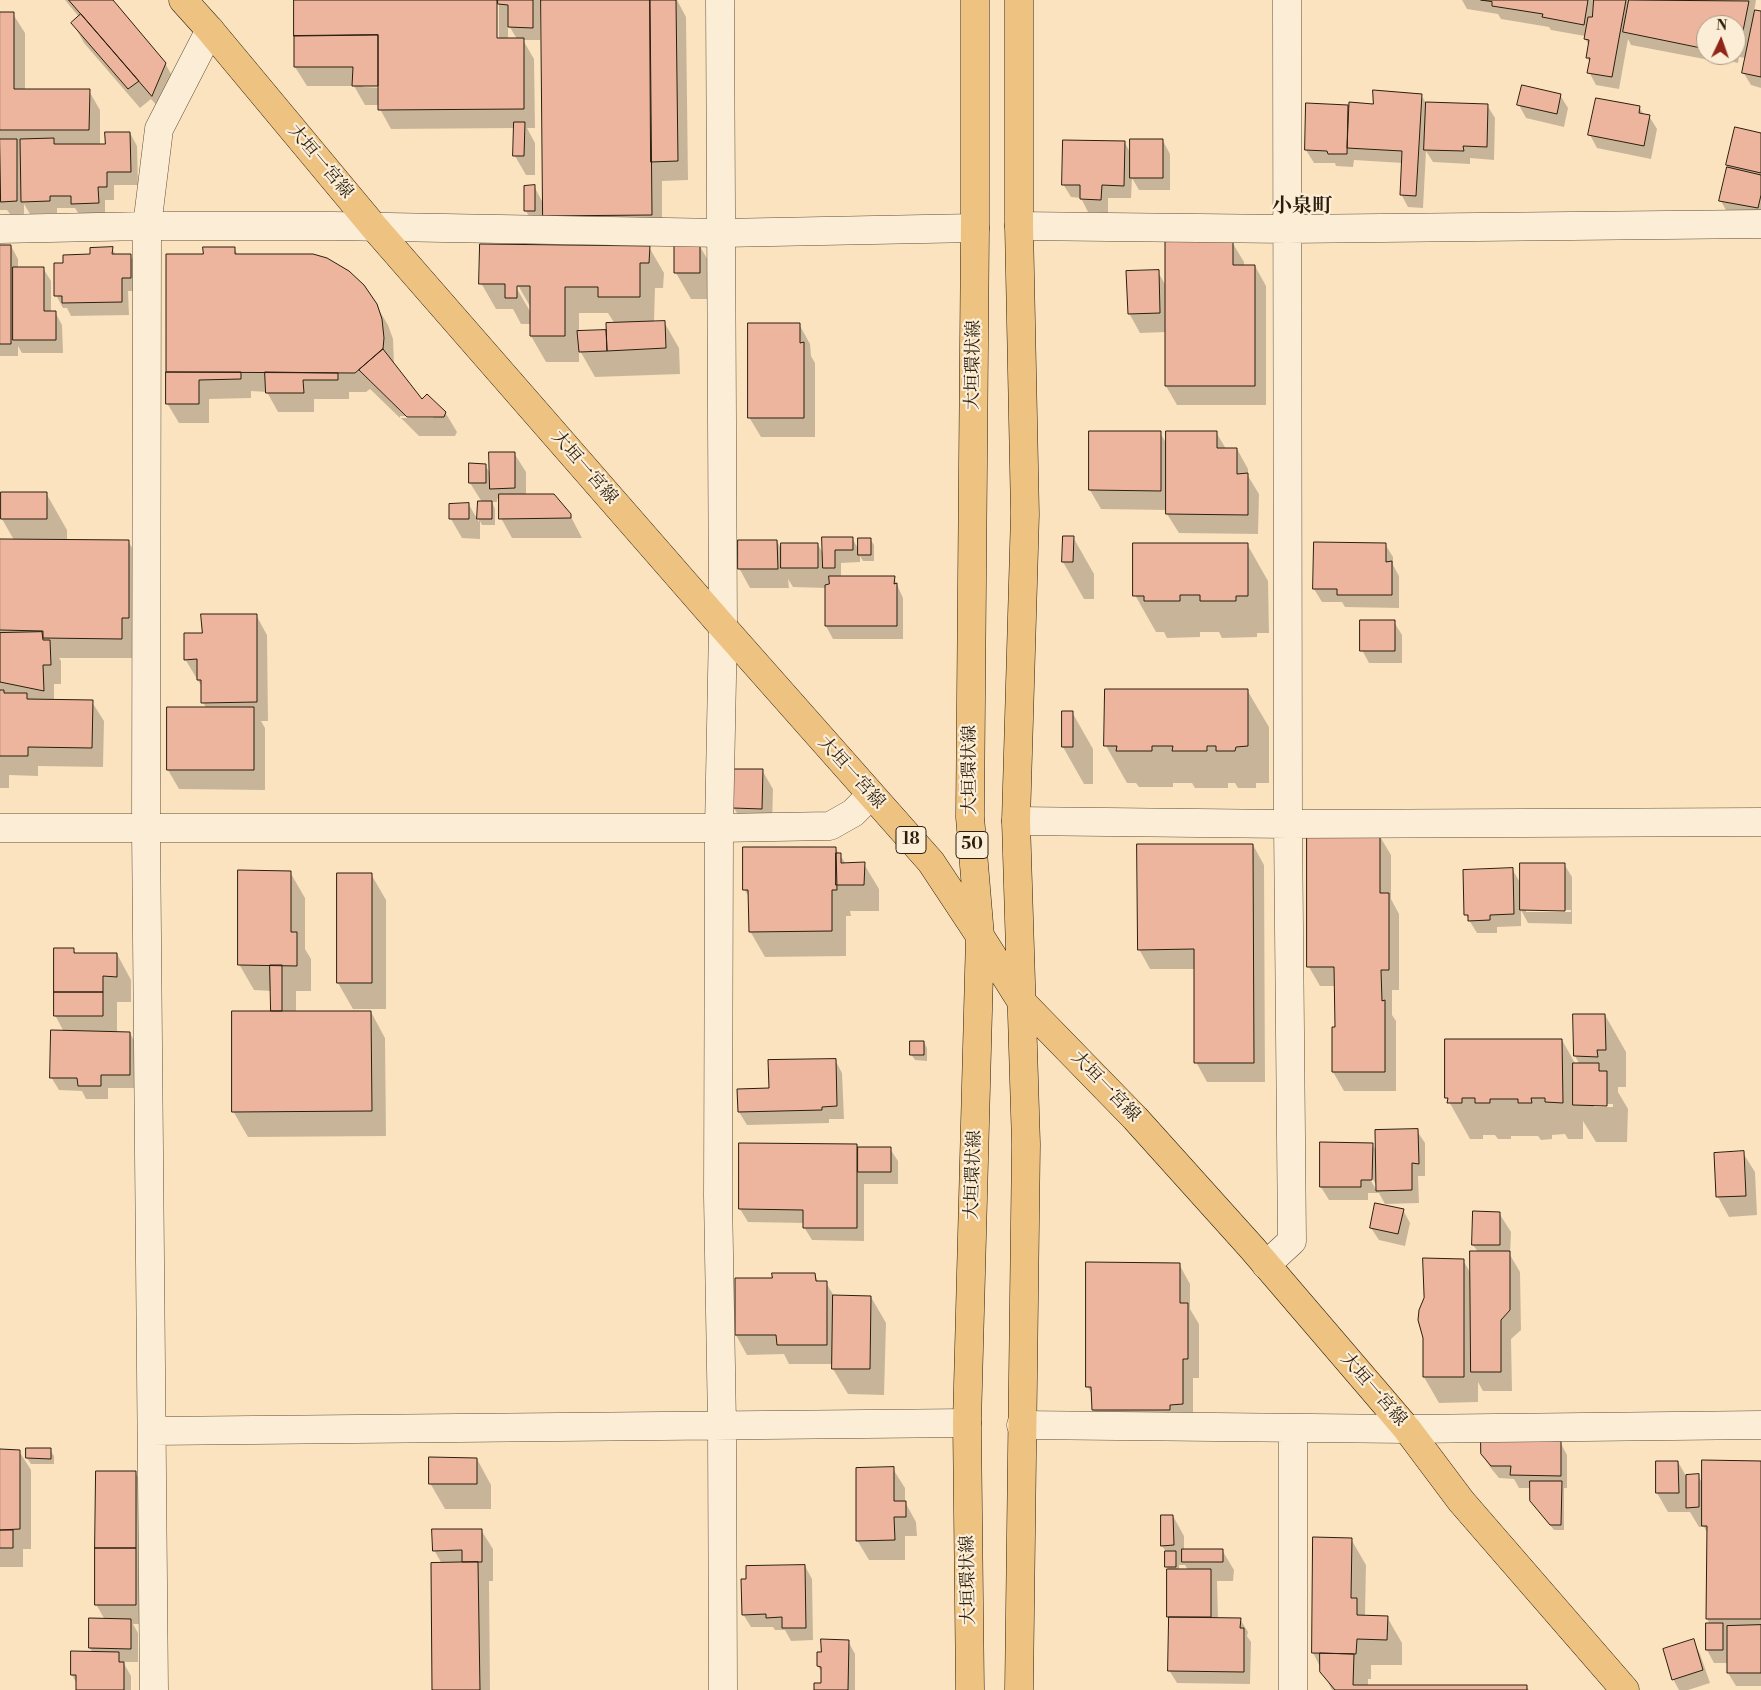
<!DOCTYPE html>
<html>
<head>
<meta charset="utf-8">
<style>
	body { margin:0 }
	#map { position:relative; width:1761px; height:1690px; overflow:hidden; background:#fbe3c0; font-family:"Libre Bodoni",serif }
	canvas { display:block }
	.north { position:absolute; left:1696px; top:15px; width:50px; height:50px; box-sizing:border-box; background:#fcedd6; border:1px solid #a89b86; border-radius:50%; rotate:3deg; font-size:14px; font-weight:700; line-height:20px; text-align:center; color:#2a1f0e }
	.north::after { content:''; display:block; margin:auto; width:18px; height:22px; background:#8f2418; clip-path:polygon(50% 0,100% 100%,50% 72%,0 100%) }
</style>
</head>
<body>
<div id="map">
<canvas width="1761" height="1690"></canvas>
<div class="north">N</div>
</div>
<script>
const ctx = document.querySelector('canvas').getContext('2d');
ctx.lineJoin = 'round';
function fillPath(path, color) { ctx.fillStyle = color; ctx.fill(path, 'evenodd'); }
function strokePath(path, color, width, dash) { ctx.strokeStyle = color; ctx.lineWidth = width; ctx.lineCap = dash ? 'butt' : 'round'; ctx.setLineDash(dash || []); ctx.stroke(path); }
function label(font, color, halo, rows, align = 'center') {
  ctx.font = font + ' "Libre Bodoni","Noto Serif JP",serif'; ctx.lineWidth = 4.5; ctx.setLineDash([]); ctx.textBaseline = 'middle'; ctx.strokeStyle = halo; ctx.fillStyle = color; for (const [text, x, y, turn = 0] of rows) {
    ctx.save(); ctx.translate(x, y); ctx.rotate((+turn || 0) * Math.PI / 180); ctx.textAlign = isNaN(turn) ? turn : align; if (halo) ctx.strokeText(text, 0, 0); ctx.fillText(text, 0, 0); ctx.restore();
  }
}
fillPath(new Path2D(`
	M65 0H111L165 63 176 83 164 114 151 99 140 108 84 43 73 23 79 17Z
	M295 0H496V45H499V0H540V40H523L534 59 535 128H527L535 143V175H526L515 156V128L391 129 380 109V105H365L354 86H307L295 67ZM508 24 517 39H508ZM363 85H384V88L363 87Z
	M542 0H677L686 17 688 180 662 181V234L537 231 526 211V187L534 186 544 205Z
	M1462 0H1756L1754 12 1755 15 1761 13V88L1751 85 1743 72 1746 58 1739 57 1738 63 1725 60V63L1631 45 1628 39 1619 89 1596 85 1589 72 1590 63 1587 57 1589 46 1585 38V36L1551 30 1549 27 1501 19 1498 14 1467 9ZM1706 25H1736V55H1706Z
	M0 14H13L25 33V91H89L100 110V145H107L130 133 137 146 138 185H114V200H105V216H80L75 208H57V213L30 214 24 204V214H10L7 210H0Z
	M1421 95 1426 103 1487 105 1495 118 1494 160 1470 158V164L1433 162 1426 151 1423 208 1408 207 1401 194 1403 163 1354 160 1353 167 1336 166 1335 163H1314L1306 150 1307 105H1374Z
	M1560 95 1568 108 1564 127 1526 118 1519 105Z
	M1639 107 1644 115 1649 116 1657 129 1651 159 1597 148 1590 135Z
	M1761 135V220L1728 214 1721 201 1727 165Z
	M1163 141 1170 154V190H1139L1132 178 1131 198H1108V213L1088 212 1081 198 1071 197 1063 184 1125 143 1131 154Z
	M1232 242 1244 262V266H1255L1266 286V405H1177L1166 386V332L1140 333 1129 313 1158 272 1166 286Z
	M675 245H699L714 270V299H691L676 273Z
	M0 246H11L18 259V268H43L51 281V312H55L62 325 63 353H22L18 346V356H0Z
	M649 247 664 273 663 288H655L654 322H664L679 348 680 374 595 377 579 349V362H546L531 336V324H521L513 309H496L481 283ZM515 280 531 308V313L513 282ZM579 313H608L615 324 608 332H579Z
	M234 248 238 255 376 305 388 325 393 339 394 366 421 401 445 412 457 432 455 436H419L401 418H434L432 416H400V418L370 389 366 392H349V399H314V412H278L267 392 251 391V398L209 399V423H179L167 403 205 256Z
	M112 249 116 255H130L138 268V291H128L129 315 71 316 67 308H63L56 295 64 264Z
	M799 324 810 344 811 356 815 363V437H761L749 417Z
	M1216 432 1226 449H1237L1248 469V476L1259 494 1258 534 1179 533 1167 514V510L1101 509 1090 490 1160 433 1167 444Z
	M514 453 526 472V495L570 515 582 538H512L501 518V505L497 498V502H492L495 509V525H482L480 521V539L462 538 451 519 469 505 479 522V502H482L470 483 485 465 491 475Z
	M2 493H46L67 530V541H128L140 561 133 658H59L61 661V684H54V701L92 702 104 721 103 767 38 766V776L9 775V788H0V540H14L2 519Z
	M1064 537H1073L1094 574V599H1084L1063 562Z
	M852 538 859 550 870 539 874 545V561H863L860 556V562L841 563V578H894L903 598V639H833L826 626V588L793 587 788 579 789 588H750L739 568 777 541 782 551 818 545 824 555Z
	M1247 544 1268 581 1269 633H1257V637L1222 638 1219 632H1200V637L1167 638 1164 632H1156L1135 595Z
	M1385 544 1393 557V565L1399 576V608L1345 607 1342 602H1322L1314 589Z
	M256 615 267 635 268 721H261L265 728V790L179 789 168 770 206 708 203 702 202 687 185 659 203 634Z
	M1394 622 1402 635V663H1369L1362 650Z
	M1247 690 1269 727V783H1256V788H1238L1235 783H1228V788H1195L1192 783H1173V787H1139L1136 783H1127L1106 746Z
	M1072 712 1093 749V784H1084L1063 747Z
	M762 770 773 789 772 828 745 827 734 808Z
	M1379 835 1391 855V899L1399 914V990H1392V1015L1396 1021V1091H1344L1333 1072 1336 1029V986H1320L1309 967Z
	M1253 845 1264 865 1265 1082H1207L1196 1062 1195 969H1150L1139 949Z
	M835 848 846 864H864L879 889V911H850L851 916H846V956L765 957 750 931V898L744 889Z
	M1564 864 1572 877V924L1528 923 1521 910V926L1497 927V933H1477L1466 915 1512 869 1521 884ZM1526 909 1571 910V912H1526Z
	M290 872 305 898V949L311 959V991H296V1012H371L385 1038 386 1136 248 1137 233 1111 272 1012V991L254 990 239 964Z
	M371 874 386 900V1009H353L338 983Z
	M73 949 76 954H117L131 980V1002H117V1033H130L137 1046 136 1088H108V1099H86L82 1091 59 1090 51 1077 64 1032 55 1015Z
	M1574 1015H1605L1626 1052V1087H1618V1092L1628 1109 1627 1142H1596L1583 1121V1139H1568L1565 1134 1552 1135V1139L1541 1140 1538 1136H1511V1139H1498L1495 1135H1483V1139H1470L1447 1098 1562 1040 1576 1065H1580L1575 1056ZM1594 1104H1613V1107H1594Z
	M924 1042 927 1048V1061L915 1060 911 1054Z
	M835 1060 842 1073 844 1119H829V1123L747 1125 739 1112V1090H770Z
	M1417 1131 1425 1143V1176H1418L1419 1203 1385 1204 1379 1193H1368V1200H1329L1321 1187 1372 1144 1377 1152ZM1370 1174 1377 1186V1191L1368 1176Z
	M740 1144 857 1145 859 1149H890L898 1161V1184H864V1241L812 1240 804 1227V1223L748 1222 740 1209Z
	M1743 1153 1755 1172 1757 1215 1729 1217 1718 1197 1716 1154Z
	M1403 1210 1410 1223 1405 1246 1379 1240 1371 1228Z
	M1499 1213 1511 1232 1510 1255 1520 1272 1521 1330 1511 1339 1512 1391H1483L1478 1382V1402L1439 1403 1424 1377 1463 1260 1471 1274 1478 1252 1473 1245Z
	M1179 1264 1190 1284V1309L1199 1324V1378H1193V1424L1104 1429 1093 1410V1396L1087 1386Z
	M815 1275 819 1283H826L834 1296 871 1297 886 1323 884 1395 848 1394 833 1369V1364H789L784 1354 747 1355 736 1335 773 1279Z
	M1560 1442 1567 1455V1488H1564V1530H1554L1532 1501V1488H1519L1514 1479 1499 1478 1490 1467 1482 1454Z
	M28 1449 50 1450 54 1456V1464H31L27 1458Z
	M0 1451H19L31 1470V1549H23V1567H0Z
	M477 1459 491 1485V1509H445L430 1483Z
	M1678 1462 1686 1476H1698L1703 1484 1761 1462V1686H1736L1728 1673V1663H1714L1707 1650 1710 1624 1707 1619 1708 1534 1704 1527H1699L1690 1512H1668L1657 1493Z
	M893 1469 905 1488V1502L916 1522 917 1536H905V1560H869L857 1540Z
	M135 1472 146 1492V1624H133L138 1633V1662H123L131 1676V1690H77V1684L72 1675 93 1653 90 1648 105 1620 96 1604Z
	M1173 1516 1184 1536V1550H1222L1234 1570 1233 1581H1217L1218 1619H1240L1248 1632 1247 1636 1251 1642 1250 1684 1177 1683 1169 1670V1570L1166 1566 1167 1553 1162 1546ZM1179 1565H1185L1188 1570H1179Z
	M481 1530 493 1549V1581H489L490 1690H434L442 1564 434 1550Z
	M1351 1539 1366 1565 1365 1615 1366 1617H1387L1402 1643V1665H1371V1679H1368V1687L1526 1686 1529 1690H1332L1313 1653Z
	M805 1566 812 1579 813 1640 791 1641 785 1630H775L773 1627H751L743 1614Z
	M848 1641 855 1654V1690H815L822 1684V1673L818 1666Z
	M1693 1641 1700 1654 1710 1683 1688 1690H1679L1673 1679Z`), '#0003');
const building = new Path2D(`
	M69 0H113L166 63 152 96Z
	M294 0H497V38H524V109L378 110V35L294 36Z
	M498 0H533V28L508 27V5L498 4Z
	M541 0H650L652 215 543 216Z
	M650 0H676L678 161 651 162Z
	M1481 0H1588L1584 25 1542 17 1543 14 1492 6V2Z
	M1594 0H1626L1612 77 1587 73 1590 58H1586L1589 40 1584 39 1588 17H1592Z
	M1629 0 1749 1 1740 46 1736 45V25H1706V49L1623 32Z
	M1755 10 1761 11V77L1742 73Z
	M0 12H14V89H90L89 130H0Z
	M81 14 139 81 128 89 71 23Z
	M378 35V86H352L353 67H294V36Z
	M1522 85 1561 94 1557 114 1517 105Z
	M1373 90 1422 94 1416 196 1400 195 1402 151 1347 148 1349 102 1373 104Z
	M1596 98 1640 106 1639 113 1650 115 1644 146 1588 135Z
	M1426 102 1488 104 1487 147 1463 146 1464 151 1424 150Z
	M1306 103 1348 105 1347 154H1328L1327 151 1305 150Z
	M514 122H525L524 156H513Z
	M1735 127 1761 133V173L1726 165Z
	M105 132H130L131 172H107V187H98L99 203 71 204V196H50V201L21 202 20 139 54 138V144H105Z
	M0 139H17V201L1 202Z
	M1130 139H1163V178H1130Z
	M1063 140 1125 141 1124 186 1102 185 1101 200 1080 199V185H1062Z
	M1727 167 1761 175V195L1758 208 1719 201Z
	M535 185V211H524V186Z
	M1233 241V265H1255V386H1165V242Z
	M700 243V273H674V244Z
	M480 244 650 246 649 263H640V297H598V287H565V336H530V286H517V298H505V284H479Z
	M0 245H11V344H0Z
	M113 247 112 254H131V278H122V302L62 303V296H54V263H63V255L90 254V248Z
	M203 247H235V254H313L327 258 349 271 364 285 377 304 382 319 384 338 383 349 355 373 166 372V254H203Z
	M13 267H44V311H56V340H13Z
	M1159 270 1160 313 1128 314 1126 271Z
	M665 321 666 348 607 351 606 323Z
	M748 323H800V343L804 342V418H748Z
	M606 330 607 351 579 352 577 331Z
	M383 349 422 399 427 394 446 412 444 417H407L359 370Z
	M166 372H241V379L199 380V404H166Z
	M265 372 338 373V380H303L304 393H266Z
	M1089 431H1161V491L1089 490Z
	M1166 431H1217V448H1237V474L1248 473V515L1166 514Z
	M489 452H515V488L490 489Z
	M469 463 486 464V483H469Z
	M1 492H47V519H1Z
	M499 494H554L571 514V518L499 519Z
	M478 501H492V519H477Z
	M469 503V519H449V504Z
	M1063 536H1074L1073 562H1062Z
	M822 537H853V550H835V568H823Z
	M858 538H871V555H858Z
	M0 539 129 540V618H122V639L43 638V631L0 630Z
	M738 540H777L778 569H738Z
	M1314 542 1386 543V562L1392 561V595H1337V589H1313Z
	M781 543H818V568H781Z
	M1133 543H1248V596H1236V601H1200V595H1180V601H1144V596H1133Z
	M829 576H895L894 584 897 583V626H825V585L829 584Z
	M201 614H257V702L201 703V680H197V659L184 660V633H202Z
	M1360 620H1395V651H1360Z
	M42 632 43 640H50L51 665H43L44 691 0 682V633Z
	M1105 689H1248V746L1236 747 1235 751H1216V746H1207V751H1172L1173 746H1152V751H1116L1117 746H1104Z
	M0 690H4V693H27V699L93 700 92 748 28 747V756H0Z
	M167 707H254V770H167Z
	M1062 711H1073V747H1062Z
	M733 769H763L762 809 733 808Z
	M1307 834H1380V893H1389V970H1381L1382 1001 1385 1000V1072H1332V1027H1335L1334 967H1307Z
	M1137 844H1253L1254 1063H1194V949L1138 950Z
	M743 847H836L837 890H832V931L749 932 748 890H743Z
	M836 853H841V863L865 862 864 885H836Z
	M1520 863H1565V911L1520 910Z
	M1513 868 1514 914 1490 915V920L1468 921V915H1464L1463 870Z
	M238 870 291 871V932H297V966L238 965Z
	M337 873H372V983H337Z
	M54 948H74V953H117V977L103 976V992H54Z
	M270 965H282V1011H271Z
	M54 992H103V1016H54Z
	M232 1011H371L372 1111 232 1112Z
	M1573 1014H1605L1606 1050H1597L1598 1057 1574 1056Z
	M51 1030 130 1032V1075H101V1086H78L77 1078H50Z
	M1445 1039H1562L1563 1103 1545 1102V1098H1531L1532 1103H1518V1099H1490V1103H1475V1098H1462V1103H1447L1448 1098H1445Z
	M910 1041H924V1055H910Z
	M836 1059 837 1106 822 1107V1110L738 1112 737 1089 769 1088 768 1060Z
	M1573 1063H1599V1071H1607V1106L1573 1105Z
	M1418 1129 1419 1164 1412 1163V1190L1376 1191 1375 1130Z
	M1320 1142 1373 1143 1372 1180H1361V1187H1320Z
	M739 1143 857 1144V1228H803V1210L739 1209Z
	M858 1147H891V1172H858Z
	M1744 1151 1746 1196 1716 1197 1714 1153Z
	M1375 1203 1404 1209 1398 1234 1370 1228Z
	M1473 1211 1500 1212V1245H1472Z
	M1470 1251H1510V1310L1501 1320V1372H1471Z
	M1423 1258 1464 1259V1377H1423V1338L1418 1320 1419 1310 1424 1298Z
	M1086 1262 1180 1263V1303H1188V1359H1183V1404L1170 1405V1410H1092L1091 1387H1086Z
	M772 1273H815L816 1281H827V1345H777L776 1335H735V1278H772Z
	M833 1295 871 1296 870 1369H832Z
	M1481 1440 1561 1441V1476L1510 1475 1511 1466H1491L1481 1454Z
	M26 1448H51V1459L26 1458Z
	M0 1449 20 1450V1529L0 1530Z
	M429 1457 477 1458V1484H429Z
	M1702 1460 1761 1461V1619H1706L1707 1526H1702Z
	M1656 1461H1678L1679 1493H1656Z
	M894 1467V1501H906V1517H894L895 1540 856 1541V1468Z
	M96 1471H136V1548H95Z
	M1699 1474V1507L1686 1508V1475Z
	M1530 1481H1562L1561 1525H1550L1530 1501Z
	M1161 1515H1173L1174 1545 1161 1546Z
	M432 1529H482V1562H462V1550L433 1551Z
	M0 1530H13V1548H0Z
	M1313 1537 1352 1538 1351 1598H1357V1615L1388 1616 1387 1640 1357 1639 1356 1654 1312 1653Z
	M95 1548H136V1605H95Z
	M1182 1549H1223V1562H1182Z
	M1165 1551H1176V1567H1165Z
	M478 1562 480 1690H432L431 1563Z
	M805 1565 806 1628H782V1617L766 1618V1614L742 1615 741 1579H746V1566Z
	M1167 1569H1211V1617H1167Z
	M1169 1617 1241 1618 1240 1628H1244V1672L1168 1671Z
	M89 1618 131 1619V1649L89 1648Z
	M1706 1623H1723V1650H1706Z
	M1761 1625V1673H1727V1626Z
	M821 1639 849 1640 848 1690H814V1683H821V1667L817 1666V1652H821Z
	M1694 1639 1703 1670 1672 1680 1663 1649Z
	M71 1651 119 1652V1662H124V1690H76V1675H71Z
	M1320 1653 1354 1654 1353 1685H1527V1690H1335L1320 1672Z`);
fillPath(building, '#edb59d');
strokePath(building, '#2a1f0e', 1);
const minor = new Path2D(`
	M720 0 723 627 719 828 718 1196 722 1425 723 1690
	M1019 226 1287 229 1761 224
	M0 229 147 226H333L722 233 975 228
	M1016 821 1288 824 1761 822
	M0 828H719L830 826 853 813 871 795
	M1266 1265 1292 1241 1288 824 1287 0
	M1021 1425 1407 1429 1761 1425
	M152 1431 967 1423
	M154 1690 146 829 147 226 159 129 210 30
	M1293 1690V1428`);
const primary = new Path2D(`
	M183 0 210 30 374 227 723 627 931 862 980 936 1021 1001 1135 1118 1252 1248 1407 1429 1461 1501 1625 1690
	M1019 0V226L1025 514 1016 821 1026 1144 1019 1690
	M970 1690 967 1423 980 936 970 817 975 228V0`);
strokePath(minor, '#5e503a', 29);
strokePath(primary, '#2a1f0e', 29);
strokePath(minor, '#fcedd6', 28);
strokePath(primary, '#eec280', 28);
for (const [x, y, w] of [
	[911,840,30],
	[972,845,32]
]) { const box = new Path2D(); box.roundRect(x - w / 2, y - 13.5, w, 27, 4); ctx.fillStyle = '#fcedd6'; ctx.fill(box); strokePath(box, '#2a1f0e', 1); }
label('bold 16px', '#2a1f0e', null, [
	["18",911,840],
	["50",972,845]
]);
label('18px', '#2a1f0e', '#fcedd6', [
	["大垣一宮線",320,162,50],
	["大垣環状線",974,365,-89],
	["大垣一宮線",584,468,49],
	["大垣環状線",971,770,-90],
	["大垣一宮線",851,773,48],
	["大垣一宮線",1105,1087,46],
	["大垣環状線",974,1175,-88],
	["大垣一宮線",1373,1390,49],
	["大垣環状線",969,1580,-91]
]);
label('bold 20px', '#2a1f0e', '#fcedd6', [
	["小泉町",1302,207]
]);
</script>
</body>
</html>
